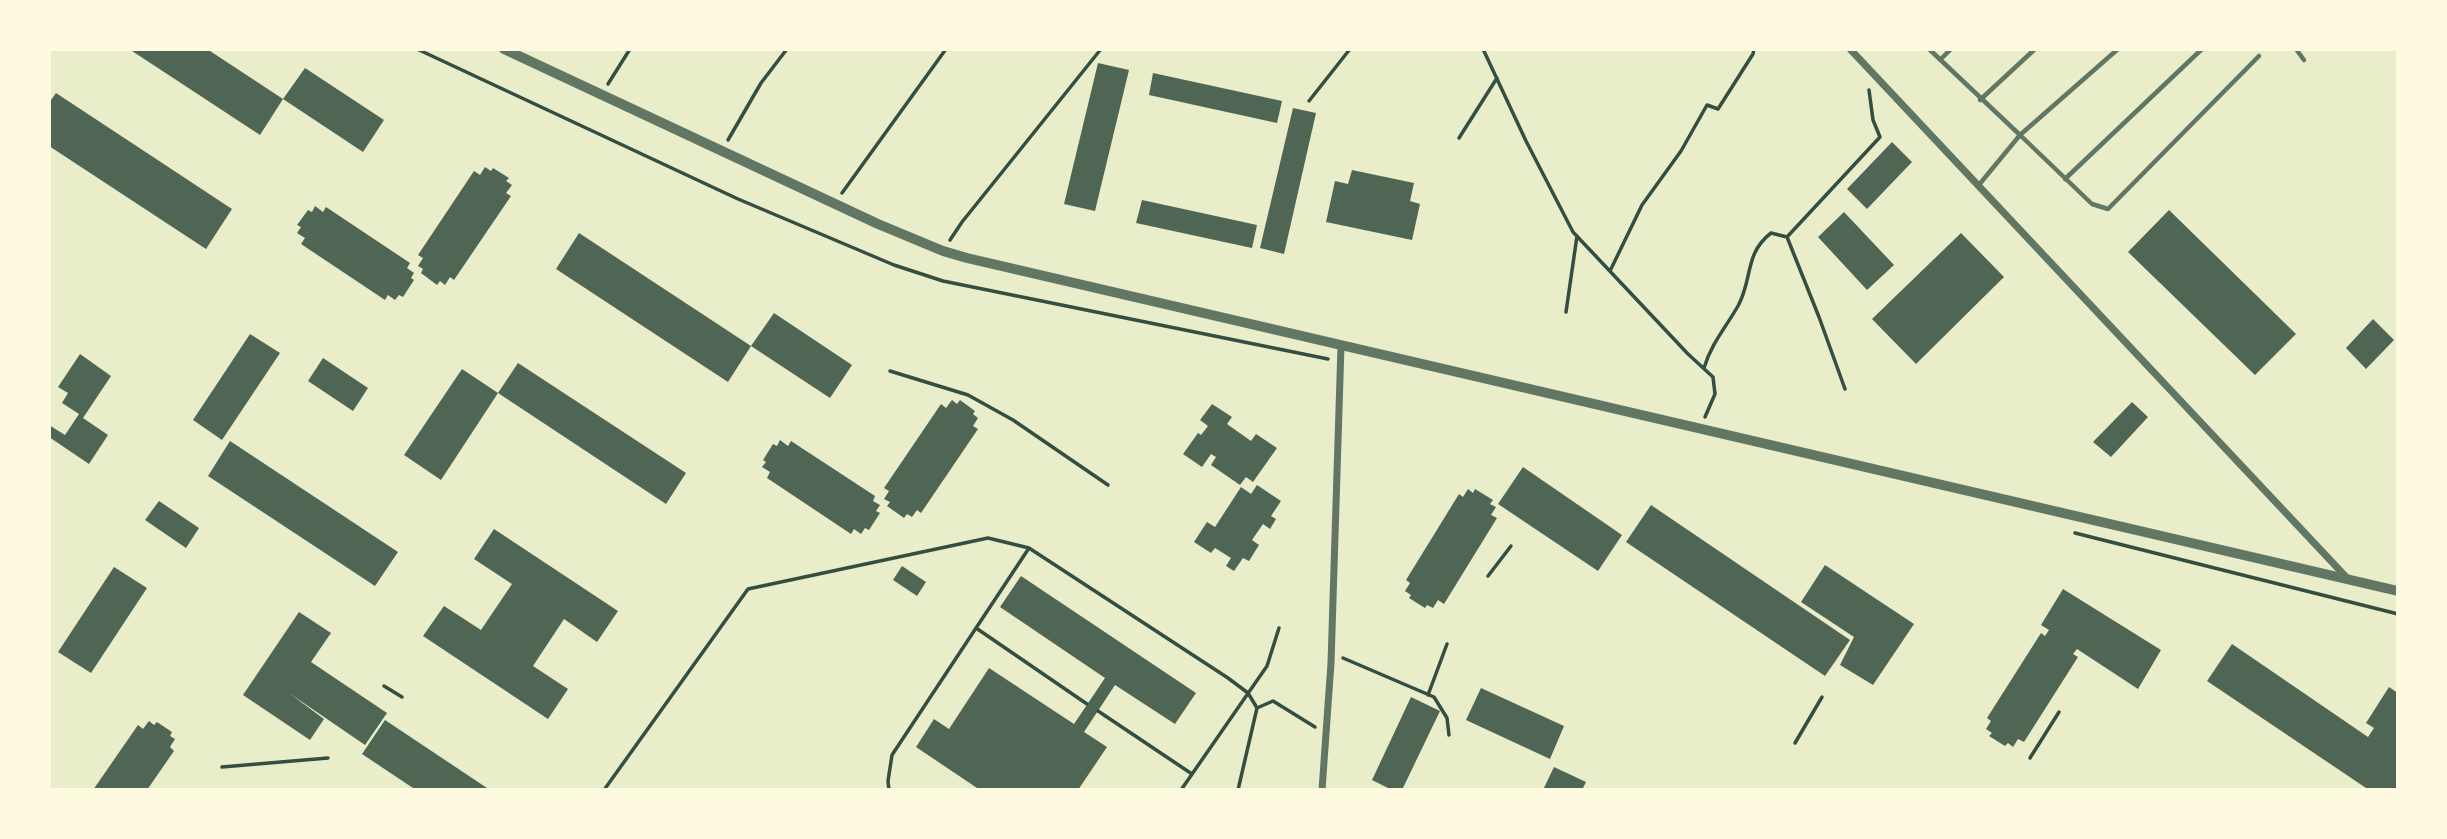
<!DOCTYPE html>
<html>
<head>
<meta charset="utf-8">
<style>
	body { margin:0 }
	#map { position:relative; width:2447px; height:839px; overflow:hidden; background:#e9edc9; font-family:Helvetica,sans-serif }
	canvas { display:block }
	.frame { position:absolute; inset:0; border:51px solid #fefae0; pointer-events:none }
</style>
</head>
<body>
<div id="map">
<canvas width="2447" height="839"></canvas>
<div class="frame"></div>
</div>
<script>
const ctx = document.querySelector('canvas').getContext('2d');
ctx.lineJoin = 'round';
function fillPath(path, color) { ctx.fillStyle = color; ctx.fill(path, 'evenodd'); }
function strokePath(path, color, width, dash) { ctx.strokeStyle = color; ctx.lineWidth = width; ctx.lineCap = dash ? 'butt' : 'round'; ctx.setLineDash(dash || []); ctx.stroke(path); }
fillPath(new Path2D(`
	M129 49H207L283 99 260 135Z
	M1098 63 1129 70 1095 211 1064 204Z
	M305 68 384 120 363 152 283 99Z
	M1153 73 1282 101 1277 123 1149 95Z
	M56 93 232 209 206 249 49 146V103Z
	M1293 108 1316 113 1284 254 1260 248Z
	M1892 142 1912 162 1867 209 1847 189Z
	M485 167 491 171 493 168 509 178 506 181 512 185 506 193 511 196 454 280 450 277 445 285 440 281 437 285 421 273 423 269 418 266 423 258 418 255 474 171 480 175Z
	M1352 170 1414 183 1410 201 1420 204 1412 240 1326 222 1335 181 1348 184Z
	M1142 200 1257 225 1252 248 1136 223Z
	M315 206 323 212 326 207 410 263 407 268 414 273 411 278 414 280 403 297 399 295 395 300 388 295 385 300 301 244 305 238 297 233 301 227 297 225 308 210 312 212Z
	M2169 210 2296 334 2255 375 2128 252Z
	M1844 212 1894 265 1867 290 1818 237Z
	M579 233 751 346 728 382 556 269Z
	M1961 233 2004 277 1916 364 1872 319Z
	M774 313 852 365 830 398 751 346Z
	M2373 319 2394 340 2366 369 2346 348Z
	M250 334 280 353 222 440 193 420Z
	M80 354 111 376 83 418 108 435 89 464 49 437V425L65 435 79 414 62 403 68 393 58 387Z
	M323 358 368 388 353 411 308 381Z
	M518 363 686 473 666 504 498 393Z
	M462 369 498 393 441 480 404 455Z
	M952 400 957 404 960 400 975 411 973 414 978 418 973 426 978 429 921 513 917 510 912 517 907 514 904 518 887 506 890 502 884 499 889 491 884 488 941 404 946 408Z
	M2132 402 2148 417 2111 457 2093 442Z
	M1212 404 1232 417 1227 424 1251 441 1256 434 1277 448 1253 482 1246 477 1240 485 1211 465 1216 457 1211 454 1202 467 1183 454 1198 433 1201 435 1208 426 1200 420Z
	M780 440 788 446 791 441 875 496 873 501 880 505 876 511 880 513 869 530 865 528 861 534 854 529 851 534 767 478 770 472 762 467 766 462 763 460 773 444 777 446Z
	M230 441 398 552 375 586 208 476Z
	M1523 467 1622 535 1598 571 1498 504Z
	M1257 485 1281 501 1271 516 1276 519 1270 529 1263 524 1252 540 1259 545 1249 561 1243 558 1234 571 1226 566 1231 558 1215 548 1211 553 1194 542 1207 522 1215 527 1241 487 1251 494Z
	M1468 489 1473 493 1475 489 1493 500 1490 504 1496 507 1491 515 1497 518 1444 604 1438 600 1433 608 1427 605 1425 608 1409 598 1411 595 1405 591 1410 583 1406 580 1459 494 1463 497Z
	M159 501 199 528 186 548 145 520Z
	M1651 505 1850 640 1825 676 1626 542Z
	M494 529 618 611 597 642 564 619 533 666 568 689 548 719 423 636 444 606 481 630 512 584 474 559Z
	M1825 565 1914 624 1873 685 1840 665 1854 637 1801 602Z
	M902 566 926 582 917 596 893 580Z
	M114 567 147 588 91 673 58 652Z
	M1021 576 1196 693 1175 724 1115 685 1084 732 1107 747 1078 790H980L916 747 934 719 949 729 989 668 1074 724 1105 678 1000 607Z
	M2063 589 2161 650 2138 689 2077 649 2073 654 2078 657 2024 742 2018 739 2013 747 2008 743 2005 746 1989 736 1992 733 1986 729 1991 721 1987 718 2041 633 2045 636 2049 630 2041 625Z
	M299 612 331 633 311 662 387 713 365 745 289 693 324 719 310 740 243 695Z
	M2232 644 2368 737 2374 728 2366 723 2389 687 2398 693V790H2369L2207 681Z
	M1481 688 1564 726 1550 759 1466 720Z
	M1411 697 1440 711 1402 790H1392L1372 780Z
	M385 720 490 790H416L362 754Z
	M149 721 154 725 157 722 172 732 170 736 175 739 170 747 174 751 147 790H93L138 725 143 729Z
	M1554 767 1586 782 1582 790H1543Z`), '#4f6655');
strokePath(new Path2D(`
	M417 49 738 199 894 265 943 281 1328 359
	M1483 49 1526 141 1573 232 1688 354 1713 377 1715 394 1705 417
	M608 84 630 49
	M1309 101 1350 49
	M1459 138 1497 78
	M728 140 761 83 787 49
	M842 193 946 49
	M1787 237 1819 317 1845 389
	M950 240 962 222 1101 49
	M1610 271 1642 205 1681 151 1707 105 1718 109 1753 54 1754 49
	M1566 312 1577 236
	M1704 368C1711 344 1726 327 1738 306 1753 279 1744 254 1771 233L1787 237 1880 137 1873 120 1869 90
	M890 371 968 395 1013 420 1108 485
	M2075 533 2398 614
	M1488 576 1511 546
	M976 628 1087 704
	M1343 658 1434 697 1447 718 1449 735
	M384 686 402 697
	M1428 695 1447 644
	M1098 711 1192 774
	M1795 743 1822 697
	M2030 758 2059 712
	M222 767 328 758
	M604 790 748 589 988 538 1029 548 1228 678 1248 693 1257 708
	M889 790 888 781 892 755 1029 548
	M1181 790 1267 666 1279 628
	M1238 790 1257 708 1273 701 1315 727`), '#344e41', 3.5);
strokePath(new Path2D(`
	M1929 49 2020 135 1978 186
	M2118 49 2020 135 2092 204 2108 209 2259 56
	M2296 49 2304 60
	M1940 60 1951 49
	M1980 100 2035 49
	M2065 179 2202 49`), '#617663', 4.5);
strokePath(new Path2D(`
	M1850 49 2347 578
	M1322 790 1331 663 1341 346`), '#617663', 7);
strokePath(new Path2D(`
	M504 49 878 224 943 251 967 258 2398 591`), '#617663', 10);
</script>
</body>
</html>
